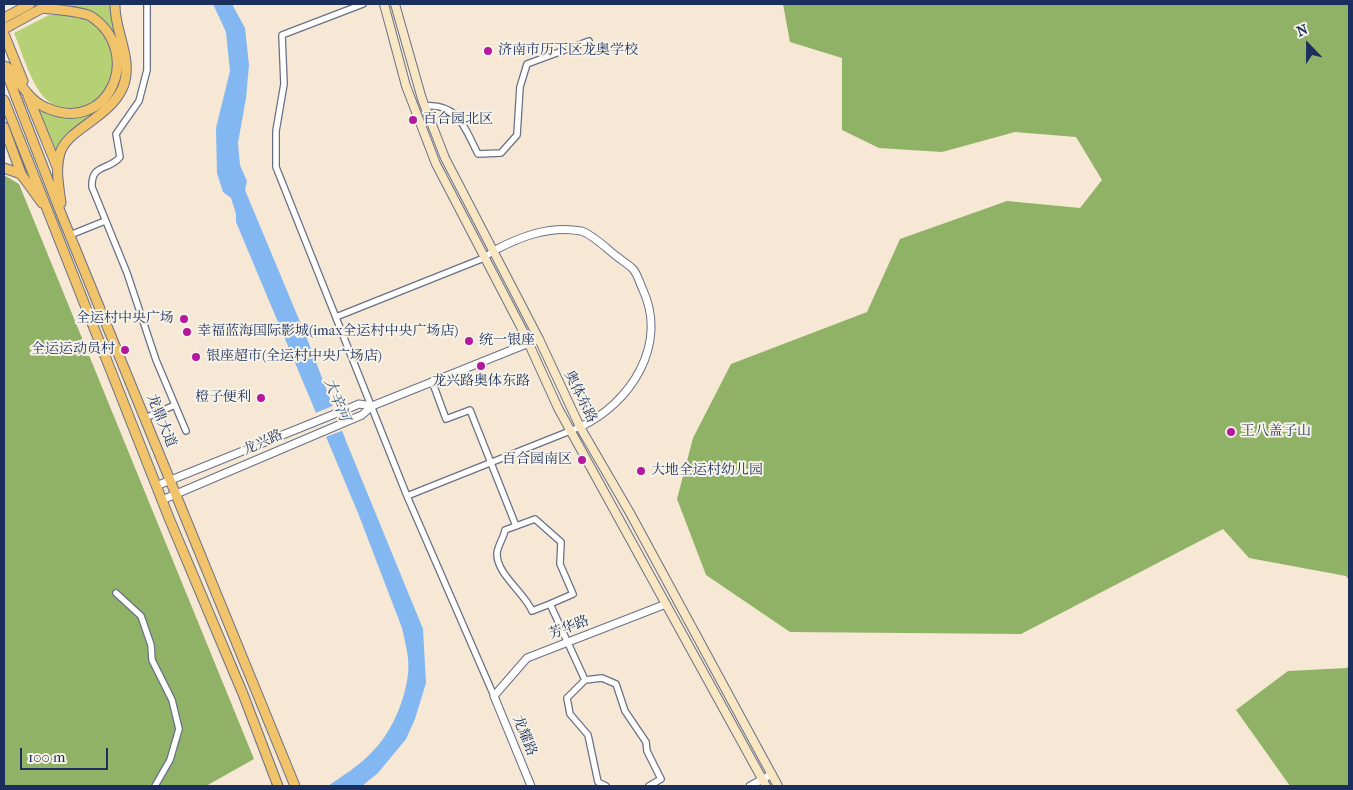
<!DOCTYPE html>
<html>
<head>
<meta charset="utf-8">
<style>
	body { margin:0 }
	#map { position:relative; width:1353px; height:790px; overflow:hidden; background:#f6e8d4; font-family:"IM FELL French Canon",serif }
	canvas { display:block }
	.frame { position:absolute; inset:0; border:5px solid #1b2f5e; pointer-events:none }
	.north { position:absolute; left:1283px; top:20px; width:50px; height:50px; -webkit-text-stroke:4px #f7f3e8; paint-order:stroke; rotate:338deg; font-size:14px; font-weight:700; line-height:20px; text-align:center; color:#1b2f5e }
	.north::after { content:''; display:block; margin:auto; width:18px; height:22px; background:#1b2f5e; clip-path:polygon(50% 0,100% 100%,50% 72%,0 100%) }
	.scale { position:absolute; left:20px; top:748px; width:88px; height:22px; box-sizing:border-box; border:2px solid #1b2f5e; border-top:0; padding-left:6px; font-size:15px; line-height:18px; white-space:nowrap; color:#1b2f5e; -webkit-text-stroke:4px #f7f3e8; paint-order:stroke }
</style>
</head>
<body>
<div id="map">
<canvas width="1353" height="790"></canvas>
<div class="frame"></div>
<div class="north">N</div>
<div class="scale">100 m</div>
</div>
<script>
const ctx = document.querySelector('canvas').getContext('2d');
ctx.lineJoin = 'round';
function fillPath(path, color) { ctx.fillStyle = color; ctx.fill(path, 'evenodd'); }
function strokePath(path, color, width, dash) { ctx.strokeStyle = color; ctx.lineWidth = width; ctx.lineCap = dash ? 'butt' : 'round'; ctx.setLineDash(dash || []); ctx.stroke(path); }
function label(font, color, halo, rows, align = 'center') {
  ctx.font = font + ' "IM FELL French Canon","Noto Serif SC",serif'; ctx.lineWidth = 4; ctx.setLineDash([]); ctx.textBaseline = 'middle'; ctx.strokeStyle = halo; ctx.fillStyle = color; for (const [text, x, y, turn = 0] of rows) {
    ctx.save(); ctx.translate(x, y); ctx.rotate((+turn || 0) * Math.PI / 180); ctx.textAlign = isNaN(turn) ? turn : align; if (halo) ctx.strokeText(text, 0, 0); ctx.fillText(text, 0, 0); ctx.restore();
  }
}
fillPath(new Path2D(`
	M112 4 124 67 121 85 112 102 62 140 57 152 37 107C44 110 51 115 58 117 67 119 77 117 85 115 115 106 132 68 115 40 110 32 97 17 88 12 82 9 73 7 67 5Z
	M49 15C62 15 75 15 87 20 95 23 101 31 105 38 110 47 115 57 114 67 111 99 76 122 48 101 32 88 22 52 14 33Z`), '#b6d075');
fillPath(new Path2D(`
	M783 4H1349V580L1346 576 1249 558 1223 529 1021 634 790 632 706 575 677 499 693 438 731 364 867 312 900 239 1007 201 1080 208 1102 180 1076 137 1015 132 942 152 879 148 842 130V58L790 42Z
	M4 175 19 184 254 759 206 786H4Z
	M1349 664V786H1290L1236 710 1288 671 1347 668Z`), '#90b266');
fillPath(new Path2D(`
	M213 4H232L245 28 249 65 246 98 238 143 240 165 247 181 245 190 308 341 346 441 423 629 426 683 415 719 406 739 378 773 362 786H328C342 776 359 766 371 753 391 734 405 701 408 674 410 659 405 642 402 628L358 513 236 222V214L231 198 223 192 217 173 216 128 230 71 226 32Z`), '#83b7f1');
fillPath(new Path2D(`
	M335 405 344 430 323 438 313 414Z`), '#f6e8d4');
const minor = new Path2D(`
	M147 4V70L139 101 116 134 120 157C109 171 91 163 92 187L127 273 156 360 186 431
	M363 4 282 35 284 84 276 131V167L407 496 494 696
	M425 106C459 103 465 129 478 154L501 153 517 135 520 87 527 64 589 41
	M70 235 105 221
	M336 317 484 258 493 251
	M432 381 446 419 470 410 516 526 535 519 561 542 560 564 573 594 550 604 585 680 567 698 570 714 588 735 598 782 606 786
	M145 418 175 405
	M407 496 580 427
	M516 526 505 530C504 537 498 545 497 553 496 574 525 593 532 611L550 604
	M116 593 141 616 151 645 152 660 172 700 179 729 170 760 155 786
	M585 680 602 678 616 684 625 711 646 742 647 751 661 779 649 786`);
const tertiary = new Path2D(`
	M493 251C520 237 549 225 581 231 592 234 606 248 615 255 621 260 628 264 633 269 638 275 640 284 643 290 668 345 631 403 580 427
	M156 486 352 407 359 404 372 406
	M162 500 362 415 372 406 539 339
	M531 786 494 696 527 658 666 604
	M750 786 772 774`);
const secondary = new Path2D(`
	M384 4 406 86 436 164 524 333 558 408 766 786
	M395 4 422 99 445 158 539 339 580 427 630 513 778 786`);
const primary = new Path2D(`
	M4 18 30 4
	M4 29 46 6
	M4 34 23 81
	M4 66 62 216 295 786
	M7 67C19 81 29 101 47 108 109 135 144 53 92 17 83 11 55 10 43 8
	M28 96 57 167
	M4 100 169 518 243 694 278 786
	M4 127 22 176
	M4 168 21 174 42 203
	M61 203C59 187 55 169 60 153 68 128 109 119 123 87 134 59 114 31 115 4`);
strokePath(minor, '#687087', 8);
strokePath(tertiary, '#687087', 9);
strokePath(secondary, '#687087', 10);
strokePath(primary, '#687087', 11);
strokePath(minor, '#fff', 5.5);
strokePath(tertiary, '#fff', 7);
strokePath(secondary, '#f9e7c3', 8);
strokePath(primary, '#f1c36a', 9);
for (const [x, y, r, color] of [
	[488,51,5,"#b5179e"],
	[413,120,5,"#b5179e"],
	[184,319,5,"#b5179e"],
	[187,332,5,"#b5179e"],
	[469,341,5,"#b5179e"],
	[125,350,5,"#b5179e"],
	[196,357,5,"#b5179e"],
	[481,366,5,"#b5179e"],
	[261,398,5,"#b5179e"],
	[1231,432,5,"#b5179e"],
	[582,460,5,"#b5179e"],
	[641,471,5,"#b5179e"]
]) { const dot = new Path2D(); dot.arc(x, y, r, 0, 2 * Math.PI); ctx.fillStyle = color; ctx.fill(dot); strokePath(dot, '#f7f3e8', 2); }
label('14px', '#1b2f5e', '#f7f3e8', [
	["济南市历下区龙奥学校",498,51],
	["百合园北区",423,120],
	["全运村中央广场",174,319,"right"],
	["幸福蓝海国际影城(imax全运村中央广场店)",197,332],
	["统一银座",479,341],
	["全运运动员村",115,350,"right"],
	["银座超市(全运村中央广场店)",206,357],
	["龙兴路奥体东路",481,382,"center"],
	["橙子便利",251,398,"right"],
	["王八盖子山",1241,432],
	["百合园南区",572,460,"right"],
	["大地全运村幼儿园",651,471]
], 'left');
label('14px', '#1b2f5e', '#f7f3e8', [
	["奥体东路",580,397,64],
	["龙鼎大道",161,421,68],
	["龙兴路",263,443,-24],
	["芳华路",569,628,-21],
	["龙耀路",524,736,68]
]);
label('italic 15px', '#355183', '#f7f3e8', [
	["大辛河",336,400,68]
]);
</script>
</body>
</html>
